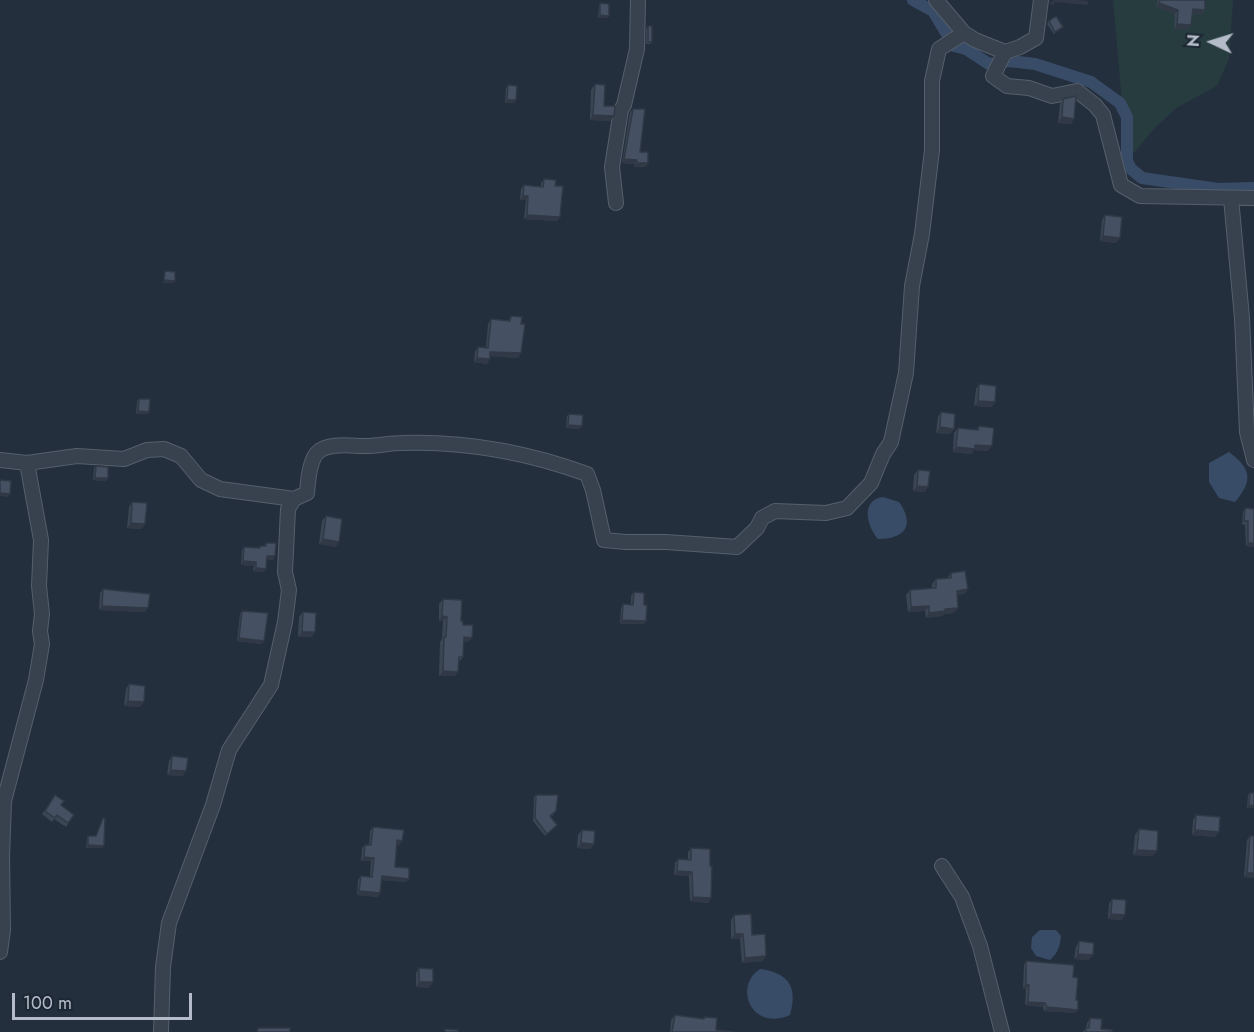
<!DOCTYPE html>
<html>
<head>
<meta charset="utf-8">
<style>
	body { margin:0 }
	#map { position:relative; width:1254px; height:1032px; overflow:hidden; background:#242f3e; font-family:Jost,sans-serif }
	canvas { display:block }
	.north { position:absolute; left:1182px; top:12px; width:60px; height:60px; -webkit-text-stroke:4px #1d2633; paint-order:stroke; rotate:274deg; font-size:16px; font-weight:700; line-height:24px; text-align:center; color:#b4bcc9 }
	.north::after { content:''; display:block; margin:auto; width:21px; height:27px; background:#b4bcc9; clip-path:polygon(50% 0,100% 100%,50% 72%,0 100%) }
	.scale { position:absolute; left:12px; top:993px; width:180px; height:27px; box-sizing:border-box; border:3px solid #b4bcc9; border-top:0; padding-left:8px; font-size:18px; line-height:21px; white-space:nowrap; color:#b4bcc9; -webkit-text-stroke:4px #1d2633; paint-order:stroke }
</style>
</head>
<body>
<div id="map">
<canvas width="1254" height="1032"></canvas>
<div class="north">N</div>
<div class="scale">100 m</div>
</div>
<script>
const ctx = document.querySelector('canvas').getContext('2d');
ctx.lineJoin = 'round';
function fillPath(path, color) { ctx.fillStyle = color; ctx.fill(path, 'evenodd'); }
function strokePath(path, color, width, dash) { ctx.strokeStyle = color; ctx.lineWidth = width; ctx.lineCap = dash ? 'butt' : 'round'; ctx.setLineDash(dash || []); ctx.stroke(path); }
fillPath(new Path2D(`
	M1113 0H1233L1229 59 1217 86 1176 108 1153 130 1127 161Z`), '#263c3f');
fillPath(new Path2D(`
	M1229 452C1252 469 1253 481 1235 502L1219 498 1209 482V463Z
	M883 497 899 502C916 526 904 539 878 539 867 526 860 500 883 497Z
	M1040 930H1056L1061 936C1060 946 1058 953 1050 960L1036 956 1031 948 1032 937Z
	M760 969C789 973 798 987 790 1015 751 1032 733 986 760 969Z`), '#394c67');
strokePath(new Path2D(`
	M913 0 933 11 954 46 966 49 989 64 1009 61 1035 64 1091 82 1120 103 1127 117V161L1131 169 1142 178 1218 189 1254 188`), '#394c67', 12);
const minor = new Path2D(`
	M936 0 964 33 975 40 1005 52 1020 47 1036 38 1041 0
	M1005 52 993 76 1007 86 1029 88 1052 96 1077 91 1095 105 1103 115 1121 185 1140 196 1254 198
	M1231 198 1242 318 1247 432 1254 460
	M616 203 612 167 621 110 624 105 637 49 638 0
	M0 460 27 463
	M942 866 962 897 980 946 1002 1032
	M0 952 3 930 2 858 4 801 36 680 42 644 40 631 42 614 39 586 41 540 27 463 77 456 124 459 147 450 164 449 181 456 201 480 220 489 294 499 307 493C308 482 309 462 317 453 327 442 351 446 365 446 378 446 390 443 402 443 464 441 529 453 587 474L593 490 604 540 626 542H666L737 547 757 528 762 518 775 511 826 513 847 508 871 483 883 454 891 442 906 373 912 286 922 234 932 150V81L939 49 964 33
	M161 1032 163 967 169 923 213 805 229 750 271 685 285 622 289 590 285 572 288 509 294 499`);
strokePath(minor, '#565f6c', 16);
strokePath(minor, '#38414e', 14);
fillPath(new Path2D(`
	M1158 0H1205V10L1202 14H1192L1191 25 1188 30 1174 29 1175 14 1156 7Z
	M600 3 609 16 607 18H598L599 6Z
	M1049 21 1061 29 1054 34 1047 24Z
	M648 26 652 42 650 44H646V29Z
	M595 84 604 106 614 116 610 121 590 120 591 90Z
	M508 85 514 103H505L506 88Z
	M1063 99 1071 124 1058 123 1060 104Z
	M633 109 640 152 648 163 645 167H634L635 164 622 163 630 112Z
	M544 179 555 186 560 217 557 221 524 219 526 200H520L521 189 524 185 541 187V183Z
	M1105 215 1120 238 1116 243 1100 241 1102 220Z
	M511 316 521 324V353L518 358 490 356 487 364 474 362 475 352 478 347 486 348 488 324 491 319 508 321Z
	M979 384 992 407 974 406 976 389Z
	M139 399 149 412 147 414H136L137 401Z
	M941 412 954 429 950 434 936 433 938 417Z
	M569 414 580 429 566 428 567 416Z
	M979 426 988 451 974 450 971 454 953 452 954 433 958 428 976 430Z
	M96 466 106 481 93 480 94 468Z
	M918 470 925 492 913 491 914 475Z
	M132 502 142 529 127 528 129 507Z
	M1245 508 1254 547 1246 546 1245 525 1242 524 1243 512Z
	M326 516 336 547 319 544 322 521Z
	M266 543 275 556 273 560 267 559 264 572 253 571 254 566 241 565 242 550 244 547 258 548 260 546H264Z
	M951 573 968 589 964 594 957 595 954 613 944 614 942 616 926 618 925 611 908 612 906 595 910 590 932 588V584L936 579 947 578Z
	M103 589 145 612 99 610 100 593Z
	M634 592 644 624H620L621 608 623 604 631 605V596Z
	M443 599 461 621 468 642H464L463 657 459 662 455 676H439L440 642 442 639 443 621H439V604Z
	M242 611 262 644 237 641 240 614Z
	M303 612 312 637H298L299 617Z
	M129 684 144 702 140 707 124 706 126 689Z
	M172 756 183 776 167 775 169 761Z
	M1250 793 1254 808H1247L1248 795Z
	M55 795 61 805 74 815 66 827 54 819 52 822 42 814Z
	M536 795 554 814 551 817 557 825 545 836 533 821 534 797Z
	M1196 815 1219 832 1215 837 1192 835 1193 820Z
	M103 818 104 846 102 848H86L87 838 88 836H96Z
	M373 827 400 845 396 844 395 867 406 882 381 880 378 897 357 895 358 880 361 876 370 877 371 861H361L362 848 365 845H369L370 831Z
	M1139 829 1153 856 1133 855 1135 835Z
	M582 830 594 844 590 849 577 848 578 835Z
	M1250 836 1254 878 1244 877 1247 840Z
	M691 848 711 898 708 903 690 901 689 876 674 875 675 863 678 859H688V852Z
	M1112 899 1122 920 1108 919 1109 904Z
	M734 915 752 935 763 961 742 963 740 939H731V920Z
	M1079 941 1089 960 1074 959 1076 947Z
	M1026 961 1073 977 1075 1013 1044 1011 1043 1007 1025 1005 1026 989 1023 988 1024 965Z
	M419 968 429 988 416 987V973Z
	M675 1015 703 1019 704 1017 716 1030 734 1032H670L671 1020Z
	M1090 1018 1101 1029 1112 1032H1083L1086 1028 1087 1023Z`), '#3b4654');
fillPath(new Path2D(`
	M1055 0H1079L1089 1 1087 5 1055 2 1054 5 1049 4 1052 1Z
	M1159 3 1178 10 1175 14 1156 7Z
	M1193 9 1205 10 1202 14H1189Z
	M600 15 609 16 607 18H598Z
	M1177 24 1191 25 1188 30 1174 29Z
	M507 100H516L514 103H505Z
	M593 115 614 116 610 121 590 120Z
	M1062 117 1074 119 1071 124 1058 123Z
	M624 159 637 160 635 164 622 163Z
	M637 163H648L645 167H634Z
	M523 196H528L526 200H520Z
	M527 215 560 217 557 221 524 219Z
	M1103 236 1120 238 1116 243 1100 241Z
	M164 280 175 281 173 283H163Z
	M490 352 521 353 518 358 487 356Z
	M477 358 490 359 487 364 474 362Z
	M978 401 995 402 992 407 974 406Z
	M138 411 149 412 147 414H136Z
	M568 425 582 426 580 429 566 428Z
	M940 427 954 429 950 434 936 433Z
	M975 445 992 446 988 451 974 450 971 454 953 452 956 447Z
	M95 478H108L106 481 93 480Z
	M917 486 928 487 925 492 913 491Z
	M0 493 10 494 8 497 0 496Z
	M131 523 145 524 142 529 127 528Z
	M323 539 339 542 336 547 319 544Z
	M1248 543H1254V547L1246 546Z
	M267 556H275L273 560 265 559Z
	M243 561 256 562 254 566 241 565Z
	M256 568 266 569 264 572 253 571Z
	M968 589 964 594 953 596 957 591Z
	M102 606 148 608 145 612 99 610Z
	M929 606 925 611 908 612 911 607Z
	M958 608 954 613 944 614 942 616 926 618 929 613 945 609Z
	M442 616 447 617 443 621H439Z
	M622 620 646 621 644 624H620Z
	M302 632H315L312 637H298Z
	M464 637 472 638 468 642H461Z
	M239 638 264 641 262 644 237 641Z
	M443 671 458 672 455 676H439Z
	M128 701 144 702 140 707 124 706Z
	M171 770 186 771 183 776 167 775Z
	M1249 805 1254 806V808H1247Z
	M1195 830 1219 832 1215 837 1192 835Z
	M397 840 402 841 400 845 394 844Z
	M581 843 594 844 590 849 577 848Z
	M88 845 104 846 102 848H86Z
	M1137 850 1157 851 1153 856 1133 855Z
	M364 857 374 858 371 861H361Z
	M677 871 692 872 689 876 674 875Z
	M1247 873H1254V878L1244 877Z
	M382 876 409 879 406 882 379 880Z
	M359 891 380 893 378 897 357 895Z
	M693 897 711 898 708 903 690 901Z
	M1111 914 1125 915 1122 920 1108 919Z
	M735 934H743L740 939H731Z
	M1078 954 1093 955 1089 960 1074 959Z
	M766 956 763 961 742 963 745 958Z
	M419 982H433L429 988 416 987Z
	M1026 984 1029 985 1026 989 1023 988Z
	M1028 1002 1045 1003 1043 1007 1025 1005Z
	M1047 1007 1078 1010 1075 1013 1044 1011Z`), '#303945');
const building = new Path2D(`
	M1160 0H1205V10L1193 9 1191 25 1177 24 1178 10 1159 3Z
	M600 3 609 4V16L600 15Z
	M1056 16 1063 27 1055 32 1049 21Z
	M648 26H652V42H648Z
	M595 84 605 85 604 106H615L614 116 593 115Z
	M508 85 517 86 516 100H507Z
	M1076 96 1074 119 1062 117 1063 99Z
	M633 109H645L640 152H648V163H637V160L624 159Z
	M544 179 556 180 555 186H563L560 217 527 215 528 196H523L524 185 543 187Z
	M1105 215 1122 217 1120 238 1103 236Z
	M165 271 175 272V281L164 280Z
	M511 316 522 317 521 324H525L521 353 490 352V359L477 358 478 347 488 348 491 319 510 321Z
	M979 384 996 386 995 402 978 401Z
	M139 399H150L149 412 138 411Z
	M941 412 955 414 954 429 940 427Z
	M569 414 583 415 582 426 568 425Z
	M979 426 994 428 992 446 975 445V449L956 447 958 428 978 430Z
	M96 466 108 467V478H95Z
	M918 470 930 471 928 487 917 486Z
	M0 480 11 481 10 494 0 493Z
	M132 502 147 503 145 524 131 523Z
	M1245 508 1254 509V543H1248V521H1244Z
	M326 516 342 519 339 542 323 539Z
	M266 543H276L275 556H267L266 569 256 568V562L243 561 244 547 260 548V546H266Z
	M965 571 968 589 957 591 958 608 945 609V611L929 613V606L911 607 910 590 936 588V579L951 578V573Z
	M103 589 150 594 148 608 102 606Z
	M634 592 644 593V605H647L646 621 622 620 623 604 633 605Z
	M443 599 462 600 461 621H463V625H473L472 638 464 637 463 657H459L458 672 443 671 444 637H446L447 617 442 616Z
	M242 611 268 613 264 641 239 638Z
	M303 612 316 613 315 632H302Z
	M129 684 145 686 144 702 128 701Z
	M172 756 188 758 186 771 171 770Z
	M1250 793H1254V806L1249 805Z
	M55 795 64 801 61 805 74 815 68 823 57 815 55 818 45 811Z
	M536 795H558L556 811 550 816 557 825 547 834 535 818Z
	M1196 815 1220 817 1219 832 1195 830Z
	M103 818H105L104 846 88 845V836H96Z
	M373 827 404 830 402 841 397 840 395 867 409 868V879L382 876 380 893 359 891 361 876 372 877 374 858 364 857 365 845H371Z
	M1139 829 1158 831 1157 851 1137 850Z
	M582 830 595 831 594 844 581 843Z
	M1250 836H1254V873H1247Z
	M691 848 710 849V866H712L711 898 693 897 692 872 677 871 678 859 691 860Z
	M1112 899 1126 900 1125 915 1111 914Z
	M751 914 752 935 765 934 766 956 745 958 743 934H735L734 915Z
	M1079 941 1094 943 1093 955 1078 954Z
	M1026 961 1074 965 1073 977 1078 978 1076 1000H1078V1010L1047 1007 1045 1003 1028 1002 1029 985 1026 984Z
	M419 968 433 969V982H419Z
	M675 1015 704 1019V1017L717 1018 716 1030 734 1032H672Z
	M1090 1018 1102 1019 1101 1029 1112 1030V1032H1086V1028H1089Z
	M258 1028H290V1032H257Z
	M445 1029 458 1030V1032H445Z`);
fillPath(building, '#455162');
strokePath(building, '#303945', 1.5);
</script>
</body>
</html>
